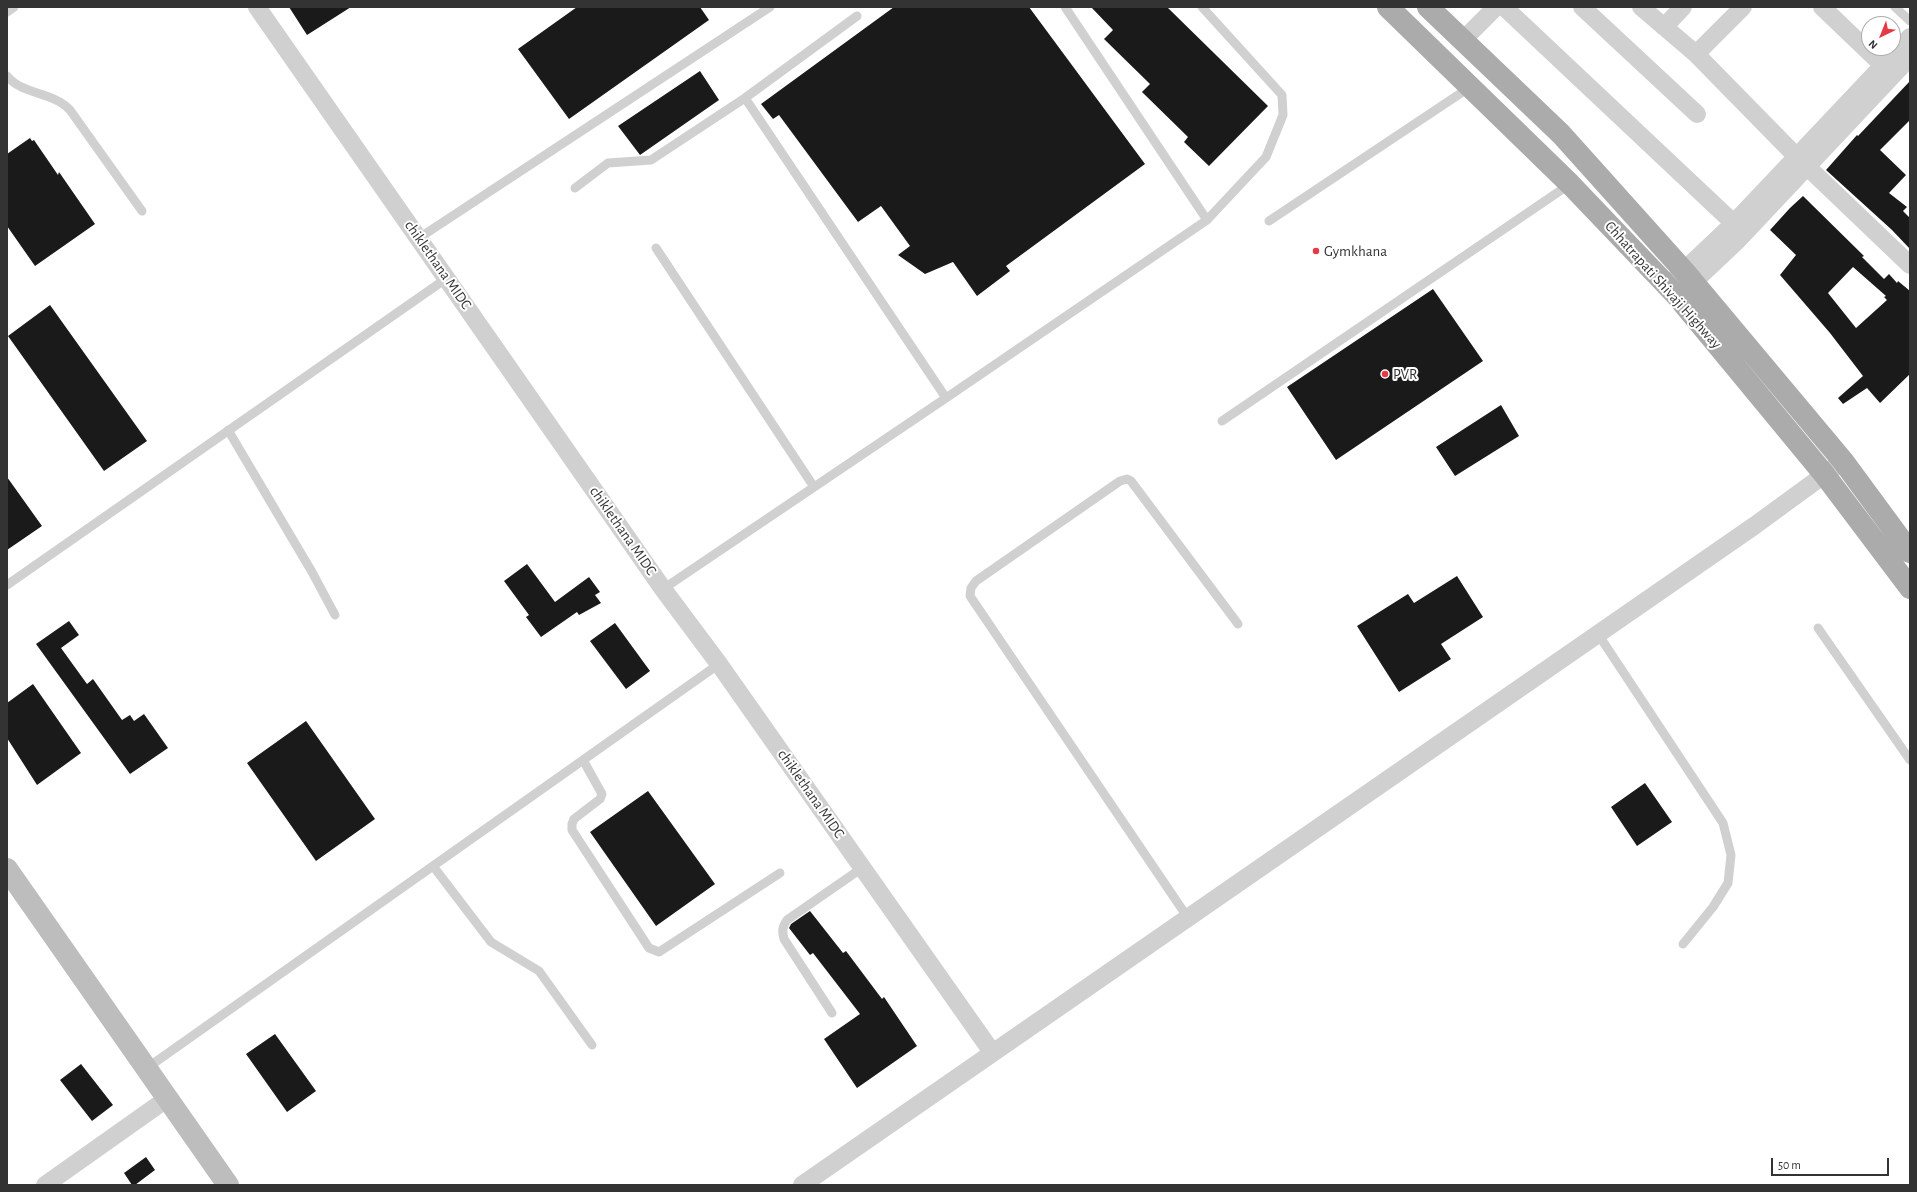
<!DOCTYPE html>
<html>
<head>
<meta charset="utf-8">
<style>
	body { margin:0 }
	#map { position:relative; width:1917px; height:1192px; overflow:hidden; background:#fff; font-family:"Alegreya Sans",sans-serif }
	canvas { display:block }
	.frame { position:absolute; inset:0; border:8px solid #333; pointer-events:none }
	.north { position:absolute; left:1861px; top:16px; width:40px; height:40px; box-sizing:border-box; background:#fff; border:1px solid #adadad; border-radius:50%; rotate:223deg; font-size:11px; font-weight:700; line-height:16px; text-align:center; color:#333 }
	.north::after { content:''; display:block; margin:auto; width:14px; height:18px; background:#e63946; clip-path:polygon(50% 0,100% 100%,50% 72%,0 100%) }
	.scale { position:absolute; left:1771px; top:1158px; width:118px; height:18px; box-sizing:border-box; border:2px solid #333; border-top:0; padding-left:5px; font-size:12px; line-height:14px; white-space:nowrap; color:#333; -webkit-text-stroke:3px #fff; paint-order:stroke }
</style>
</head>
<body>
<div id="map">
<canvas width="1917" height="1192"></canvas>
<div class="frame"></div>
<div class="north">N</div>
<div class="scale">50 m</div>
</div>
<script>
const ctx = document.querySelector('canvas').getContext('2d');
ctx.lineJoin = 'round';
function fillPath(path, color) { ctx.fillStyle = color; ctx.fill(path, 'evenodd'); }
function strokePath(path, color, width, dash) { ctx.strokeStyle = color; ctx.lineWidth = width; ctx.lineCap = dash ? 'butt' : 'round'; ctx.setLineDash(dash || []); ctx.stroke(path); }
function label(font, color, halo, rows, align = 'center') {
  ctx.font = font + ' "Alegreya Sans",sans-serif'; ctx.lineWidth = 4; ctx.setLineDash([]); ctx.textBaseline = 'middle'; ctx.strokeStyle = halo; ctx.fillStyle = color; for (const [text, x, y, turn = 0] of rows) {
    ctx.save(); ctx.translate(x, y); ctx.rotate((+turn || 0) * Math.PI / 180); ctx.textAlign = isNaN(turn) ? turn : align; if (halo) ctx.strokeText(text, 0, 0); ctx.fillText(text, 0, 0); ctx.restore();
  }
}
fillPath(new Path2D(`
	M289 7H351L307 35Z
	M577 7H700L709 20 569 119 518 49Z
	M894 7H1029L1145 164 1006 266 1010 271 977 296 953 262 925 274 898 255 910 246 881 206 858 222 779 115 773 119 761 104Z
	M1091 7H1167L1268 106 1209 166 1184 142 1188 137 1142 92 1150 84 1104 39 1113 30Z
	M700 71 719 100 640 155 618 126Z
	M1910 81V120L1880 150 1906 175 1889 193 1907 207 1903 211 1910 218V249L1892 230 1826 170 1857 135 1858 136 1875 118Z
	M30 138 32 141 34 140 58 175 59 172 95 224 35 266 7 226V154Z
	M1803 196 1864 256 1862 257 1884 279 1889 274 1897 283 1898 281 1910 291V374L1880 403 1867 388 1843 404 1838 398 1863 376 1830 333 1780 275 1796 255 1770 230 1790 208ZM1853 267 1886 296 1884 297 1887 300 1856 328 1828 293Z
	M1433 289 1483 361 1336 460 1287 387Z
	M50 305 147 441 104 471 8 336Z
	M1501 405 1519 436 1455 476 1436 447Z
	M7 477 42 526 7 550Z
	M527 564 555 602 589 577 600 592 595 595 601 603 579 615 577 612 541 637 526 617 529 615 504 581Z
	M1457 576 1483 617 1441 644 1451 659 1399 692 1357 626 1408 594 1414 603Z
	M69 621 79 635 61 648 87 684 93 679 122 720 130 715 134 721 144 714 168 748 130 774 36 644Z
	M615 623 650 671 626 689 590 641Z
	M33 684 81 753 37 785 7 738V703Z
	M306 721 375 819 316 861 247 763Z
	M1645 783 1672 822 1637 846 1611 807Z
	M648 791 715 884 656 926 590 832Z
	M810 911 843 953 846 951 882 999 884 997 917 1046 857 1088 824 1039 860 1014 813 953 810 955 789 928 791 924Z
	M275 1034 316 1091 287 1112 246 1054Z
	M81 1064 113 1105 92 1121 60 1080Z
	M146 1157 155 1170 135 1185H132L124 1173Z`), '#1a1a1a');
strokePath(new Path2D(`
	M1065 7 1207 220
	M1895 7 1910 21
	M7 12 14 7
	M7 76C22 95 52 91 70 110L142 211
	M745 98 946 398
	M575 188 608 163 651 160 745 98 857 16
	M1269 221 1470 87
	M419 238 770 7
	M656 248 814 487
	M1222 421 1570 184
	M228 430 312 572 335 615
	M7 585 447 278
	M663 589 946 398 1207 220 1266 157 1283 115 1282 95 1202 7
	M1818 628 1910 760
	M1598 634 1723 823 1731 855 1728 883 1713 907 1683 944
	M583 760 602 794 600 799 574 819 572 824V830L649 948 659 952 780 873
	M433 866 491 942 539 971 592 1045
	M1188 918 970 596 971 588 976 581 1120 481 1127 479 1131 481 1238 624
	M832 1013 784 939C782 931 782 927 787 920L862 868
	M147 1068 719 664`), '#d0d0d0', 9);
strokePath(new Path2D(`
	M257 7 663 589 719 664 992 1052
	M1504 7 1742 231
	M1582 7 1697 114
	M1641 7 1696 54 1797 157 1910 265
	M1822 7 1891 73
	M1664 27 1683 7
	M1463 40 1496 7
	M1696 54 1743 7
	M1674 280 1734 223 1910 37
	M1684 291 1736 242 1910 57
	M45 1185 168 1098
	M802 1185 1754 526 1843 461`), '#d0d0d0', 18);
strokePath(new Path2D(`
	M7 869 228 1185`), '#bdbdbd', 22);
strokePath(new Path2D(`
	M1388 7 1570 184 1677 296 1824 474 1910 588
	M1428 7 1561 134 1684 271 1843 461 1910 552`), '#ababab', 22);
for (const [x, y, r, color] of [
	[1316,251,4,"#e63946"],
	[1385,374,4,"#e63946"]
]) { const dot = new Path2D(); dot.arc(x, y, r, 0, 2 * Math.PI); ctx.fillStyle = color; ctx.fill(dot); strokePath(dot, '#fff', 1.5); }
label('15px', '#333', '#fff', [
	["Gymkhana",1324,251],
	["PVR",1393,374]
], 'left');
label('15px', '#333', '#fff', [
	["chiklethana MIDC",438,265,55],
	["Chhatrapati Shivaji Highway",1663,285,48],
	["chiklethana MIDC",623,531,55],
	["chiklethana MIDC",811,794,55]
]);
</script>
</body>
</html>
